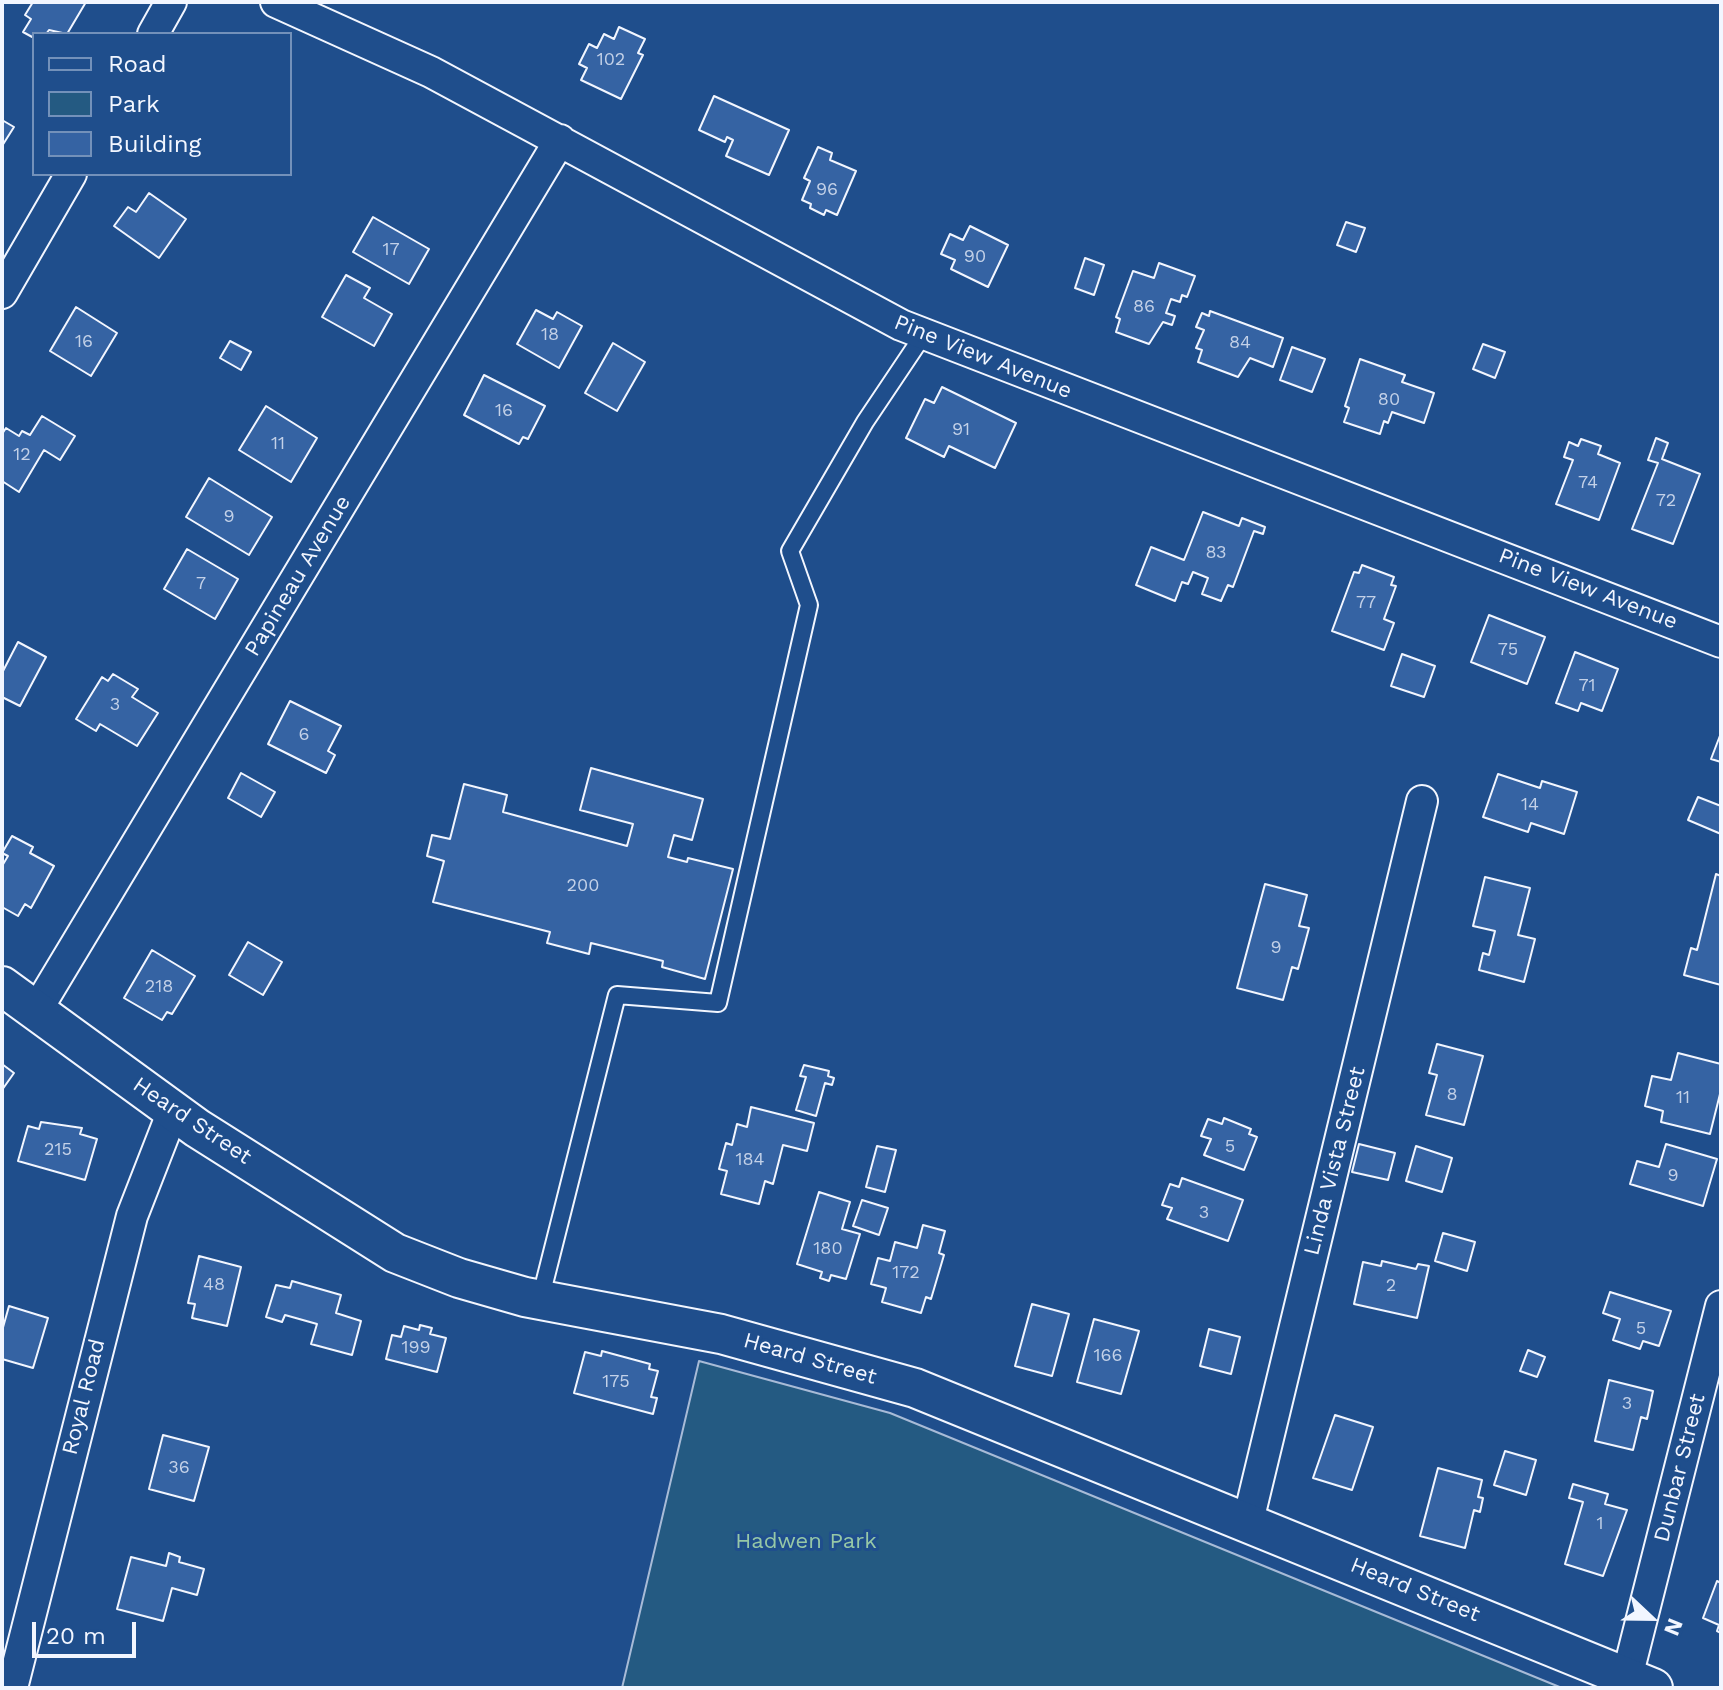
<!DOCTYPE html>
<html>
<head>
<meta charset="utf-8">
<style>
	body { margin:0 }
	#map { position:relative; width:1723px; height:1690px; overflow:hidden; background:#1f4e8c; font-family:"Work Sans",sans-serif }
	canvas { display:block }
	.frame { position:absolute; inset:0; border:4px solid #f2f6ff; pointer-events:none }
	.legend { position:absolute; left:32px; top:32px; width:260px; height:144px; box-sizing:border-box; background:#1f4e8c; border:2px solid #7391ba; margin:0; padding:10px 14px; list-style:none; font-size:24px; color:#f2f6ff }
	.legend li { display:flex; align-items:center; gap:16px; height:40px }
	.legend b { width:40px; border:2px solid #7391ba }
	.north { position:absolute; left:1611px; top:1578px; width:80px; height:80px; -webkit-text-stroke:6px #1f4e8c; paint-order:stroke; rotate:112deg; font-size:22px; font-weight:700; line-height:32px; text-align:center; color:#f2f6ff }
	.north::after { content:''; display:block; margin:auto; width:28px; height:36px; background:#f2f6ff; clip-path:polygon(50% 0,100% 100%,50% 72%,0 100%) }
	.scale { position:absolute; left:32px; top:1622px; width:104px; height:36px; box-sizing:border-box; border:4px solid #f2f6ff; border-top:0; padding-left:10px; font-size:24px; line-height:28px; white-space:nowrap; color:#f2f6ff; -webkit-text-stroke:6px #1f4e8c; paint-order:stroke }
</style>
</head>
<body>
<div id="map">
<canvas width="1723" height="1690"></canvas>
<div class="frame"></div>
<ul class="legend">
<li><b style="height:10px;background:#1f4e8c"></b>Road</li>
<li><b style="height:22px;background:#245a82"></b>Park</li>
<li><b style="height:22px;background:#3563a3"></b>Building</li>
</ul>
<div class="north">N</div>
<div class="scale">20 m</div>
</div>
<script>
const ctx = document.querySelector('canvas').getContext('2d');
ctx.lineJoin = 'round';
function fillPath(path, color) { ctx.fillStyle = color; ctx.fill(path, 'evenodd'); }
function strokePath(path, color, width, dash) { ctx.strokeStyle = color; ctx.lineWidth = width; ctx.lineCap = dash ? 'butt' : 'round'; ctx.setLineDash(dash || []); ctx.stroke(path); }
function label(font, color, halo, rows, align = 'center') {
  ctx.font = font + ' "Work Sans",sans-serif'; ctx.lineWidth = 6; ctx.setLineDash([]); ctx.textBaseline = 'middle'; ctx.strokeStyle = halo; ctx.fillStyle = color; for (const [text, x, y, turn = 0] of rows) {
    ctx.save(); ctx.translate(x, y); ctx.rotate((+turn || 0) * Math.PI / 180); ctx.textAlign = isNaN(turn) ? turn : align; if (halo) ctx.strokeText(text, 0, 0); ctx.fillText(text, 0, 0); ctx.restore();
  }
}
const green = new Path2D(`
	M699 1361 890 1413 1562 1688H622Z`);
fillPath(green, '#245a82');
strokePath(green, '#a8bbd7', 2);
const building = new Path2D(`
	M33 2H86L67 34 49 30 46 34H34V38L23 32 31 19 25 15Z
	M619 27 645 39 638 53 643 55 621 99 581 80 587 68 579 64 589 44 597 48 604 34 614 39Z
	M714 96 789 130 769 175 726 156 733 140 727 137 725 142 699 130Z
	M2 120 14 127 2 146Z
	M818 147 832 153 830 160 856 171 837 215 826 210 824 215 810 208 811 204 802 200 810 181 804 178Z
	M149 193 186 219 159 258 114 226 128 207 136 212Z
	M373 217 429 249 409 284 353 252Z
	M1346 222 1365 228 1356 252 1337 245Z
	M970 226 1008 245 988 287 951 269 955 260 941 254 950 234 963 240Z
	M1085 258 1104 265 1094 295 1075 288Z
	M1159 263 1195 276 1187 297 1182 295 1180 302 1171 299 1166 313 1175 316 1172 325 1163 322 1149 344 1116 332 1120 319 1116 317 1133 271 1154 278Z
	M346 275 370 288 364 298 392 314 374 346 322 317Z
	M76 307 117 333 91 376 50 351Z
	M536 310 553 319 557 312 582 326 559 368 517 344Z
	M1210 311 1283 338 1273 367 1250 358 1238 377 1198 362 1202 350 1196 348 1204 330 1196 327 1202 313 1209 316Z
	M230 341 251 352 241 370 220 358Z
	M613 343 645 362 617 411 585 393Z
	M1483 344 1505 352 1495 378 1473 369Z
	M1292 347 1325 359 1312 392 1280 380Z
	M1360 359 1405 375 1402 382 1434 393 1424 423 1392 412 1388 423 1384 421 1380 434 1344 422 1349 408 1345 406Z
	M484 375 545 406 528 439 523 437 519 444 464 415Z
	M942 387 1016 423 995 468 949 446 944 457 906 438 925 399 934 403Z
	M266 406 317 438 291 482 239 450Z
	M42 416 75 436 60 460 44 450 19 492 2 481V434L6 428 19 436 22 431 30 435Z
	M1656 438 1668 443 1662 459 1700 474 1673 544 1632 529 1658 463 1648 460Z
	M1581 439 1601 446 1598 454 1620 463 1599 520 1556 504 1573 460 1564 457 1569 442 1578 446Z
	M209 478 272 517 249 555 186 517Z
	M1203 512 1239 526 1242 518 1265 527 1263 534 1254 531 1233 587 1228 585 1221 601 1202 594 1208 578 1193 572 1188 584 1182 582 1175 601 1136 585 1151 547 1184 560Z
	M187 549 238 579 215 619 164 589Z
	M1362 565 1394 577 1391 585 1396 586 1384 619 1394 623 1384 650 1332 631 1354 572 1359 573Z
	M1489 615 1545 637 1527 684 1471 662Z
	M18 642 46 657 20 706 2 697V673Z
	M1575 652 1618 669 1602 711 1581 703 1578 711 1556 703Z
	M1402 654 1435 666 1424 697 1391 686Z
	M113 674 138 689 132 697 158 713 137 746 100 724 96 731 76 719 102 677 108 681Z
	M290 701 341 726 328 751 335 755 326 773 268 744Z
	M1721 733V762L1711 759Z
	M591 768 703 799 692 840 674 835 668 857 687 862 688 858 733 869 705 979 662 967 663 961 591 943 589 954 547 943 550 932 433 902 444 861 427 856 432 835 450 839 464 784 507 795 503 812 627 846 633 824 580 810Z
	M241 773 275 792 261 817 228 798Z
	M1498 774 1540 788 1542 781 1577 792 1564 834 1531 823 1528 832 1483 817Z
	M1698 797 1721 806V834L1688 820Z
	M12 836 33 847 30 853 54 866 31 908 25 904 18 916 2 907V866L8 856 2 853Z
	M1716 874 1721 876V985L1684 975 1691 948 1697 950Z
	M1485 877 1530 888 1518 935 1535 939 1524 982 1479 970 1483 953 1489 955 1495 931 1473 926Z
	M1265 884 1307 895 1299 926 1309 928 1298 969 1292 967 1283 1000 1237 988Z
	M248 942 282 962 263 995 229 975Z
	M152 950 195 976 172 1014 167 1012 162 1020 124 998Z
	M1437 1044 1483 1056 1464 1125 1426 1115 1437 1075 1429 1073Z
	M1678 1053 1721 1064V1090L1710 1134 1661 1122 1663 1111 1645 1106 1652 1076 1671 1080Z
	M2 1064 14 1073 2 1090Z
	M804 1065 829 1071 828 1076 834 1078 832 1085 825 1083 816 1116 796 1110 806 1077 800 1076Z
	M751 1107 814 1123 807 1151 783 1145 773 1184 765 1181 759 1204 721 1194 727 1171 719 1169 726 1143 732 1145 737 1124 747 1127Z
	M1224 1118 1251 1129 1249 1134 1257 1137 1244 1170 1204 1155 1211 1139 1201 1136 1208 1119 1222 1124Z
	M41 1122 82 1128 80 1134 97 1139 85 1180 18 1161 28 1126 39 1129Z
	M1359 1144 1395 1153 1388 1180 1352 1172Z
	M1666 1144 1717 1159 1703 1206 1630 1184 1637 1161 1659 1167Z
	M877 1146 896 1150 885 1192 866 1187Z
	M1416 1146 1452 1158 1442 1192 1406 1181Z
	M1182 1178 1243 1200 1228 1241 1167 1219 1172 1208 1162 1205 1170 1184 1179 1187Z
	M819 1192 850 1202 842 1229 860 1234 846 1279 831 1275 829 1281 820 1278 822 1272 797 1264Z
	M862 1200 888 1208 879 1235 853 1226Z
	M923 1225 945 1231 939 1253 944 1255 931 1299 926 1297 921 1313 882 1302 886 1288 871 1284 878 1258 890 1261 895 1242 917 1248Z
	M1443 1233 1475 1242 1467 1271 1435 1261Z
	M199 1256 241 1267 227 1326 192 1318 195 1304 188 1303Z
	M1382 1261 1416 1269 1418 1264 1429 1266 1417 1318 1354 1304 1363 1262 1381 1266Z
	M292 1281 341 1295 336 1313 361 1321 352 1355 311 1344 317 1324 285 1315 282 1322 266 1317 276 1285 290 1288Z
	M1610 1292 1671 1311 1659 1346 1643 1341 1640 1349 1613 1340 1620 1319 1603 1313Z
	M1032 1304 1069 1314 1052 1376 1015 1366Z
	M9 1306 48 1318 33 1368 2 1359V1331Z
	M1094 1319 1139 1331 1121 1394 1077 1382Z
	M420 1325 432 1328 430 1334 446 1338 437 1372 386 1359 392 1335 401 1337 404 1326 419 1330Z
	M1209 1329 1240 1337 1231 1374 1200 1366Z
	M1528 1350 1545 1357 1537 1377 1520 1371Z
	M602 1351 650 1364 649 1369 658 1371 651 1397 657 1398 653 1414 574 1393 585 1352 601 1356Z
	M1609 1380 1653 1391 1647 1419 1641 1417 1633 1450 1595 1441Z
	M1335 1415 1373 1427 1352 1490 1313 1478Z
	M163 1435 209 1447 194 1501 149 1489Z
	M1505 1451 1536 1460 1526 1495 1494 1485Z
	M1438 1468 1482 1480 1478 1497 1483 1498 1480 1512 1474 1510 1465 1548 1420 1536Z
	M1573 1484 1608 1494 1605 1504 1627 1510 1603 1576 1565 1564 1583 1502 1569 1498Z
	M169 1553 180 1557 179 1562 204 1569 197 1595 172 1588 163 1621 117 1609 131 1557 166 1566Z
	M1717 1581 1721 1583V1633L1717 1631 1719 1625 1703 1618Z`);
fillPath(building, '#3563a3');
strokePath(building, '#f2f6ff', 2);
const service = new Path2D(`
	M540 1300 617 995 718 1003 809 605 790 551 865 422 924 334`);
const minor = new Path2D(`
	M276 2 431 72 901 325 1721 642
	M153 34 171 2
	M2 293 71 174
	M36 1011 560 140
	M1248 1521 1422 801
	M1627 1677 1721 1306
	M12 1688 132 1216 173 1111`);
const tertiary = new Path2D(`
	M2 986 197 1128 395 1253 459 1278 525 1297 721 1334 915 1388 1653 1688`);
strokePath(service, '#f2f6ff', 20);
strokePath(minor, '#f2f6ff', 34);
strokePath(tertiary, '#f2f6ff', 42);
strokePath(service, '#1f4e8c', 16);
strokePath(minor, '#1f4e8c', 30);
strokePath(tertiary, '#1f4e8c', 38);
label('18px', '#c3d1e8', null, [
	["102",611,60],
	["96",827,190],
	["17",391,250],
	["90",975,257],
	["86",1144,307],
	["18",550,335],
	["16",84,342],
	["84",1240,343],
	["80",1389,400],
	["16",504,411],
	["91",961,430],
	["11",278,444],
	["12",22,455],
	["74",1588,483],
	["72",1666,501],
	["9",229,517],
	["83",1216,553],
	["7",201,584],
	["77",1366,603],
	["75",1508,650],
	["71",1587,686],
	["3",115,705],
	["6",304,735],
	["14",1530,805],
	["200",583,886],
	["9",1276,948],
	["218",159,987],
	["8",1452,1095],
	["11",1683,1098],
	["5",1230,1147],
	["215",58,1150],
	["184",750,1160],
	["9",1673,1176],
	["3",1204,1213],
	["180",828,1249],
	["172",906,1273],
	["48",214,1285],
	["2",1391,1286],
	["5",1641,1329],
	["199",416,1348],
	["166",1108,1356],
	["175",616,1382],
	["3",1627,1404],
	["36",179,1468],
	["1",1600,1524]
]);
label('22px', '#f2f6ff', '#1f4e8c', [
	["Pine View Avenue",983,357,22],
	["Papineau Avenue",298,576,-59],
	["Pine View Avenue",1588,589,21],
	["Heard Street",192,1121,34],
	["Linda Vista Street",1335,1161,-76],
	["Heard Street",810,1359,16],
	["Royal Road",84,1397,-76],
	["Dunbar Street",1680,1468,-76],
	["Heard Street",1415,1590,22]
]);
label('22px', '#97c8a6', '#1f4e8c', [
	["Hadwen Park",806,1542]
]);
</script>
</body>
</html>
